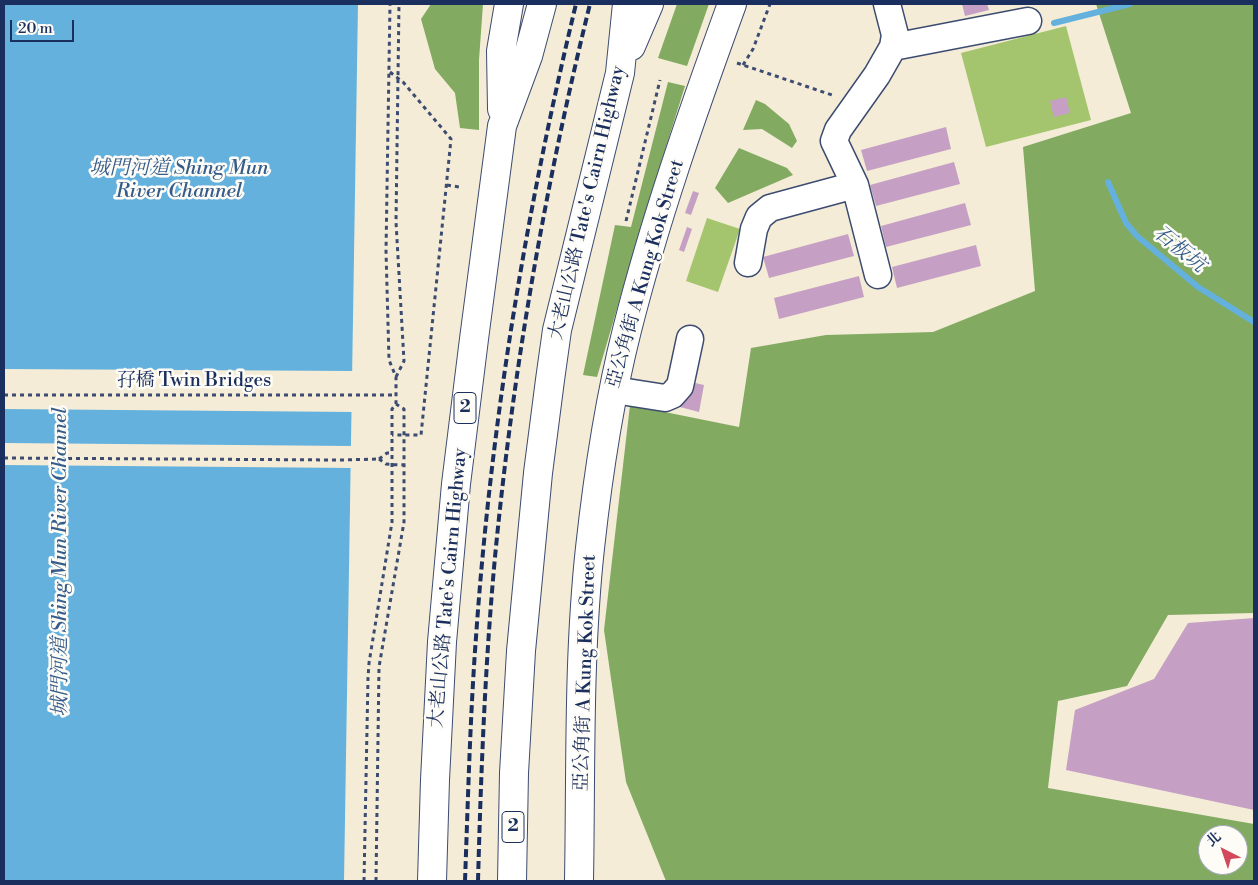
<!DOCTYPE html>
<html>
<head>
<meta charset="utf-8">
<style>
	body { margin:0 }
	#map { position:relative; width:1258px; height:885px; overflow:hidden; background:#f4ecd7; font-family:"Libre Bodoni","Noto Serif TC",serif }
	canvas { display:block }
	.frame { position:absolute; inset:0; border:5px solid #1b2f5e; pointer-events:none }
	.north { position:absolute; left:1198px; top:825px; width:50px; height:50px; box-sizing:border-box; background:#fdfcf7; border:1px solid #a3aaba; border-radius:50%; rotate:319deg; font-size:14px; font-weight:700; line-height:20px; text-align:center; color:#1b2f5e }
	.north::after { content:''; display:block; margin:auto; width:18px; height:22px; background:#d1495b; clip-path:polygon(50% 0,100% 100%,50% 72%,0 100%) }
	.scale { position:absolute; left:10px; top:20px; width:64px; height:22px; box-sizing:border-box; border:2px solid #1b2f5e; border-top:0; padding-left:6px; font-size:15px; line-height:18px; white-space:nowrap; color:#1b2f5e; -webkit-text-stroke:4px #fdfcf7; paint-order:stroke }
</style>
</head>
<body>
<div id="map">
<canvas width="1258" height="885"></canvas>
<div class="frame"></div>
<div class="north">北</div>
<div class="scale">20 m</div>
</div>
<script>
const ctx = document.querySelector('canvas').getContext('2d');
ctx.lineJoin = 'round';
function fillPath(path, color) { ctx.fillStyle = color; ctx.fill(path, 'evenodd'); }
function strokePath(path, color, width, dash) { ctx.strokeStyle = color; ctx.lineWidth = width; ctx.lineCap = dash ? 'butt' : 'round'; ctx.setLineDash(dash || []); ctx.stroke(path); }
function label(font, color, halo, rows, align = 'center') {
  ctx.font = font + ' "Libre Bodoni","Noto Serif TC",serif'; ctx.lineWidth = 5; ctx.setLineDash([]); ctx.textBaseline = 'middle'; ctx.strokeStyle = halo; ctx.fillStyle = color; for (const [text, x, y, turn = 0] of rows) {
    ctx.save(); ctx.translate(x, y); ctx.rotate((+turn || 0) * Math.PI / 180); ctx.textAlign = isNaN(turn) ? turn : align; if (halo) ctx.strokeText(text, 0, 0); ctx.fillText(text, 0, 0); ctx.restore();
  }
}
fillPath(new Path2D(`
	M1066 26 1091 120 986 147 961 53Z
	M707 218 740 229 718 292 686 281Z`), '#a4c56e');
fillPath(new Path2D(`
	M431 4H483L479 60V130L460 128 455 93 435 69 421 19Z
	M677 4H709L687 66 658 58Z
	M1096 4H1254V613L1168 615 1127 686 1058 701 1048 788 1254 824V881H666L626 782 604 630 630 405 739 427 751 348 826 335 933 332 1035 291 1023 147 1131 113ZM1208 835H1238V865H1208Z
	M668 82 685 86 640 230 597 377 583 375 615 225 631 227Z
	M756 100 765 104 789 124 797 141 792 148 762 129 743 130Z
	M739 148 787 168 793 175 728 203 715 188Z`), '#83aa61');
fillPath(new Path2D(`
	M4 4H358L344 881H4Z`), '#64b1dd');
fillPath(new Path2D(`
	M4 369 354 371V412L4 409Z
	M4 443 353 446V468L4 465Z`), '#f4ecd7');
strokePath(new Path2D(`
	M1054 23 1130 4
	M1108 182 1126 223 1137 236 1198 287 1254 322`), '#64b1dd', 6);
fillPath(new Path2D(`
	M962 4H987L989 10 965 16Z
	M1066 97 1070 113 1054 117 1050 101Z
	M946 127 951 149 867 171 861 150Z
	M954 162 960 184 876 206 870 185Z
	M693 191 699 193 691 215 685 213Z
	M965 203 971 225 886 247 881 226Z
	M687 227 692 229 684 252 679 250Z
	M848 234 854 256 769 278 763 257Z
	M976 245 981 266 897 288 892 267Z
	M859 276 864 297 779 319 774 298Z
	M686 381 704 385 699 412 680 407Z
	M1254 618V810L1066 770 1075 710 1154 679 1188 623Z`), '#c5a0c4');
const minor = new Path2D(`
	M893 47 1028 21
	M748 263 754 229 759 217 770 208 855 185
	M878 275 855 185 834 141 838 130 877 75 893 47 895 35 887 4
	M614 390 665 398 672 395 680 386 690 339`);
const major = new Path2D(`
	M579 881C581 770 578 658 590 548 598 475 609 401 627 330 655 219 693 111 732 4`);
const highway = new Path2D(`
	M631 46 649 4
	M502 109 501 51 509 4
	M432 881 435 780 442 642 456 484 474 339 502 126 528 56 542 4
	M512 881 514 773 521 651 538 473 550 380 557 330 620 73 627 4`);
strokePath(minor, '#3c4b70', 29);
strokePath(major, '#3c4b70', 30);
strokePath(highway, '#3c4b70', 30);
strokePath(new Path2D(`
	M737 63 835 96
	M743 65 753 49 770 4
	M390 72 403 82 451 139 421 435H392
	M447 185 459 187
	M626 221 660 80
	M396 377 404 361 396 222 399 4
	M4 395H396
	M4 458 340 460 379 459
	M379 459 386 464 404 465
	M379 459 387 453H392
	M364 881 368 678 369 663 392 522V409L396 404V377L389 360 386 251 390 4
	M376 881 379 667 404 522V409L396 404`), '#3c4b70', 3, [4, 4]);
strokePath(minor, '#fff', 26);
strokePath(major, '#fff', 28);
strokePath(highway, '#fff', 28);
strokePath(new Path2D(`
	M465 881C468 800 470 718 476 637 491 423 526 211 576 4
	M478 881C481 773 485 665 495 557 513 370 545 186 590 4`), '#1b2f5e', 4, [8, 4]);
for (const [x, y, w] of [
	[465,408,22],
	[513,827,22]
]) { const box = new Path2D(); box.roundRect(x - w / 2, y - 15.5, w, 31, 4); ctx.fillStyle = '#fdfcf7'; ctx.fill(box); strokePath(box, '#1b2f5e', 1); }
label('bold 18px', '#1b2f5e', null, [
	["2",465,408],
	["2",513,827]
]);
label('19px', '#1b2f5e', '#fdfcf7', [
	["大老山公路 Tate's Cairn Highway",588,203,-77],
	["亞公角街 A Kung Kok Street",646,274,-74],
	["孖橋 Twin Bridges",194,381],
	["大老山公路 Tate's Cairn Highway",449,588,-85],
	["亞公角街 A Kung Kok Street",586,673,-88]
]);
label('italic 20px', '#355c8a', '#fdfcf7', [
	["城門河道 Shing Mun",179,169],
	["River Channel",179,192],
	["石板坑",1179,250,39],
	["城門河道 Shing Mun River Channel",61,562,-90]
]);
</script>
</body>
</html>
